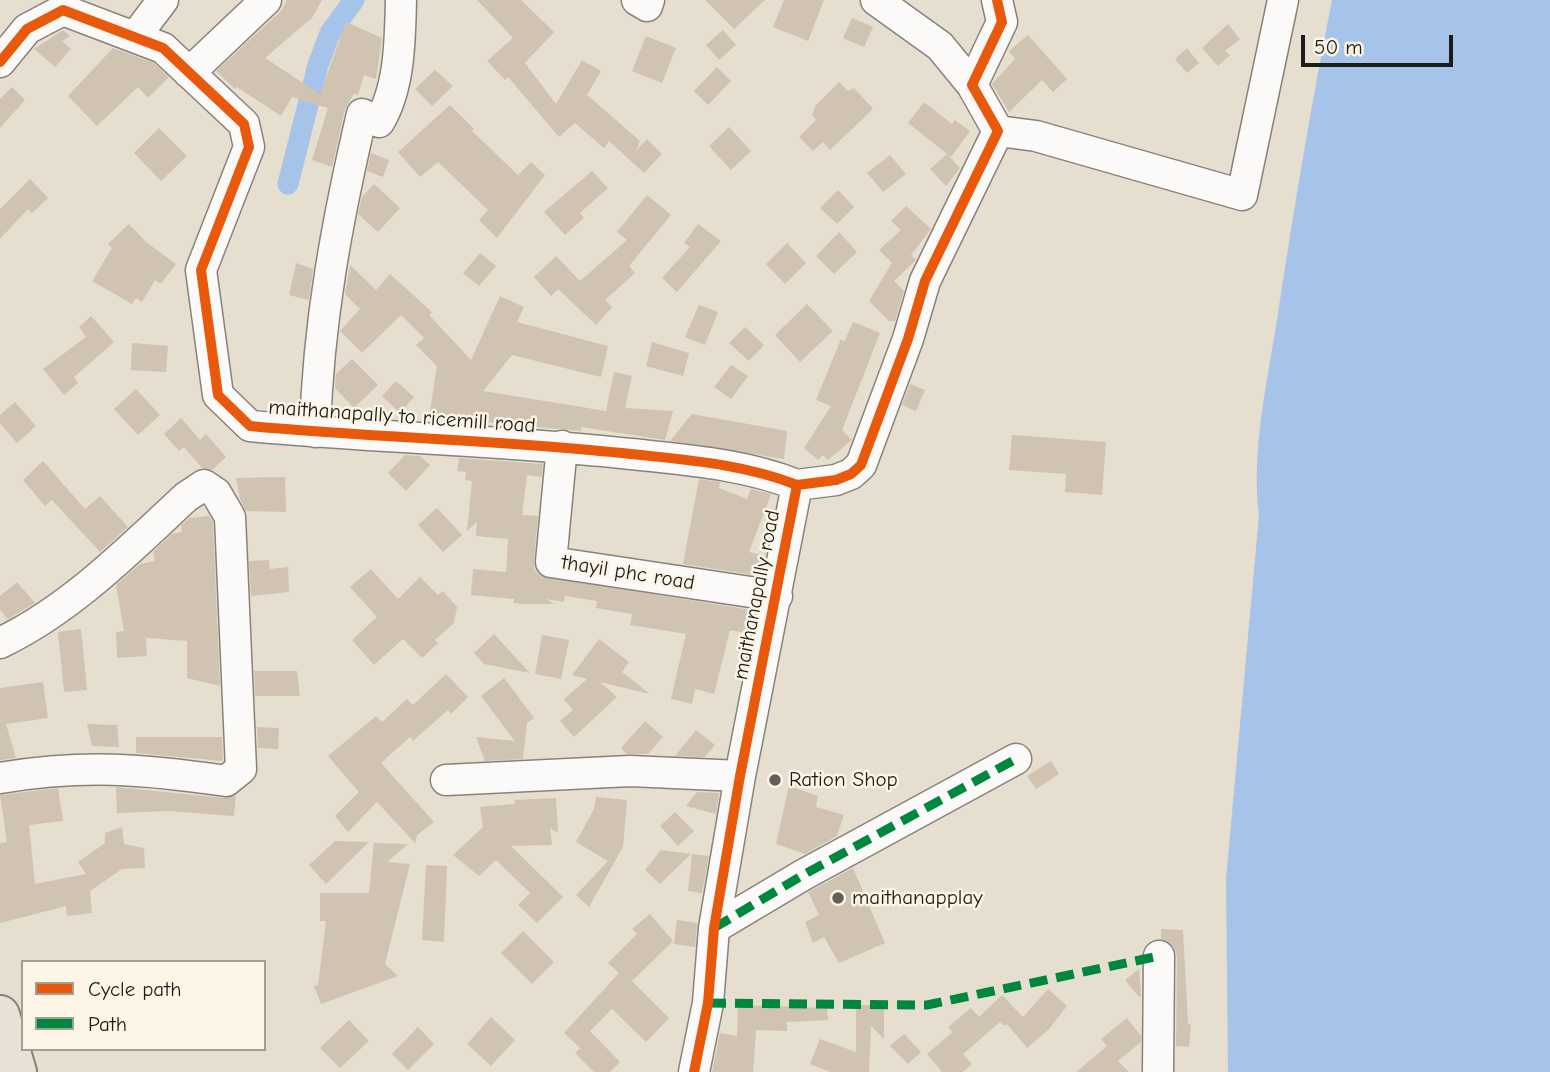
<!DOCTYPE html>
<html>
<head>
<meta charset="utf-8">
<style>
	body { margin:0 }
	#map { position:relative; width:1550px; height:1072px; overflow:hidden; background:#e6dece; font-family:"Comic Neue",sans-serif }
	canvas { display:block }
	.legend { position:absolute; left:21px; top:960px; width:245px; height:91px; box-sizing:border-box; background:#fcf5e5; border:2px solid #a29e95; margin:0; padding:9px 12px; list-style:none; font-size:21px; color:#1c1c1c }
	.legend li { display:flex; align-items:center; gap:14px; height:35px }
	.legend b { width:35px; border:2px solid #a29e95 }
	.scale { position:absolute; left:1301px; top:35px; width:152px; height:32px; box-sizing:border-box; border:4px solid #1c1c1c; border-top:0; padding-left:9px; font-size:21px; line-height:24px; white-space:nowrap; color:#1c1c1c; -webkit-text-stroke:5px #fcf5e5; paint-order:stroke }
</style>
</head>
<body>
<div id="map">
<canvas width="1550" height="1072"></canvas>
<ul class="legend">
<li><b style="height:9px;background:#e8590c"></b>Cycle path</li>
<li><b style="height:9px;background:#00873e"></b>Path</li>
</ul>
<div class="scale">50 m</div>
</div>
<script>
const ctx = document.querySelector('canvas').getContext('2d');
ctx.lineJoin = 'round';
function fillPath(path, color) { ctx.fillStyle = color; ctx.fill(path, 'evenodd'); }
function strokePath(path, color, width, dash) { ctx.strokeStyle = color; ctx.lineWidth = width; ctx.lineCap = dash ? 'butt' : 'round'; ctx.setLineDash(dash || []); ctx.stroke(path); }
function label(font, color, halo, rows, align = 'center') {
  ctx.font = font + ' "Comic Neue",sans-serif'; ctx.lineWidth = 5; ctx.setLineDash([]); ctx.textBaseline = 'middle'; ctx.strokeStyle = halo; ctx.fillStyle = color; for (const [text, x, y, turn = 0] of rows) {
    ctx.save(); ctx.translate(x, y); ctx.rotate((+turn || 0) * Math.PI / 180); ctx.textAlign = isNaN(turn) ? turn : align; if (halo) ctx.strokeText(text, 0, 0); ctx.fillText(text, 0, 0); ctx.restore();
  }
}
fillPath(new Path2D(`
	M1332 0H1550V1072H1228L1226 879 1259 515C1251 452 1267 383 1277 320 1293 213 1311 106 1332 0Z`), '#a6c4e9');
strokePath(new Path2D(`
	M288 184 318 65 330 33 354 0`), '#a6c4e9', 21);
fillPath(new Path2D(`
	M287 0H322L312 18 265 58 320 94 346 22 382 38 376 79 364 75 358 95 354 94 345 109 332 167 312 160 328 108 292 97 281 116 237 87 235 89 216 71 282 10Z
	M477 0H521L554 32 525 63 556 104 582 60 601 71 587 95 640 141 636 151 647 139 662 154 644 173 609 141 604 148 575 123 559 137 508 77 505 80 487 61 513 38Z
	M705 0H765L734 29Z
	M784 0H824L808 41 773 27Z
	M852 18 873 27 864 47 843 38Z
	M1228 24 1240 39 1225 51 1230 55 1218 66 1202 48Z
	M63 30 70 36 62 41 71 49 55 67 34 49Z
	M723 30 736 45 719 60 706 45Z
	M1028 35 1067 79 1053 92 1042 80 1009 112 992 84 1015 59 1009 51Z
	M646 36 676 48 662 83 632 71Z
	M113 48 154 63 169 77 148 98 138 87 97 126 68 96Z
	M1187 48 1199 63 1187 73 1175 59Z
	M717 67 731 81 708 105 694 91Z
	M435 70 453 86 432 106 415 89Z
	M839 82 848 91 854 88 873 109 830 150 823 142 813 151 799 137 816 120 812 115 816 105Z
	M12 87 25 100 0 128V99Z
	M924 102 952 124 955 120 970 131 951 157 908 123Z
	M450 105 474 129 472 131 518 175 531 162 545 175 497 238 479 220 488 210 438 162 420 177 398 152Z
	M729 127 751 151 731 170 709 146Z
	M159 128 187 156 161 181 134 153Z
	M371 153 389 160 383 177 367 171Z
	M947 154 960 168 946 186 930 169Z
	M890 155 906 174 883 192 867 173Z
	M592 171 608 188 580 213 584 218 565 235 544 212Z
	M30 179 48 198 32 213 28 209 0 239V209Z
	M374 184 400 208 378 232 358 214 362 197Z
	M838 190 854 207 837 224 820 208Z
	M647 195 671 215 629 266 635 273 605 300 612 307 596 325 558 289 551 296 534 277 556 256 580 281 627 240 617 232Z
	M906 206 931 229 911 255 916 260 894 281 904 291 895 321H889L869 301 892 263 879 250 901 230 891 221Z
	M129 224 146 242 176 264 161 284 155 280 142 302 136 298 132 304 92 281 112 248 108 244Z
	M698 224 721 241 677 292 662 278 690 247 684 243Z
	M839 232 857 252 834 274 816 256Z
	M787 243 806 263 785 284 766 264Z
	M480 253 496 266 479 286 463 273Z
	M296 263 313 269 309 300 289 295Z
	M350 265 376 290 390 274 432 312 429 315 471 360 500 296 524 307 517 322 608 346 601 377 512 355 483 391 606 411 614 372 632 376 625 408 673 411 665 440 581 427V431L429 417 437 366 416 345 424 338 401 315 362 353 340 331 360 309 345 294Z
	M807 304 833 331 800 362 775 335Z
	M699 305 718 312 705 345 685 337Z
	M91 316 114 342 74 377 78 383 64 395 43 369 86 337 79 327Z
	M853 322 880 333 842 430 852 440 828 460 823 455 818 460 804 448 831 406 816 400 841 339 844 342Z
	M745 327 764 345 749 361 729 343Z
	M652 342 689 353 683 376 646 366Z
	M132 343 168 346 166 372 131 370Z
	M352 359 378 385 354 408 335 388 336 374Z
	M731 365 748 376 731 399 714 387Z
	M396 381 414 397 400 413 382 396Z
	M910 384 925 390 916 411 902 405Z
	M136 389 160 415 138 435 114 409Z
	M15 402 36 426 17 443 0 423V415Z
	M692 414 787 431 784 459 670 441Z
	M181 418 200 440 206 434 226 457 212 470 202 468 184 447 179 451 164 434Z
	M1012 435 1106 442 1102 495 1065 492 1066 474 1009 470Z
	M405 455 420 456 430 465 406 491 388 473Z
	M459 458 543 464 542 477 527 475 522 515 538 516 534 561V570L541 576 751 610 746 633 730 630 714 694 695 689 692 704 671 699 686 634 630 625 632 614 596 608 597 601 565 596 564 602 546 599 554 604H524L514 603V599L471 595 473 569 506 572 508 539 476 536 477 522 467 531 472 481 465 480 466 472 457 471Z
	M43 461 85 509 100 496 128 527 100 552 52 500 45 506 23 480Z
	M285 477 286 512 246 511 240 499 236 478Z
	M699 479 720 482 719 488 747 499 751 489 771 494 749 552 765 556 761 576 683 564Z
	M437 508 462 535 443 552 418 525Z
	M209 516 213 522 220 686 187 678V641L146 638 147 656 117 658 116 632 124 631 116 585 140 564 155 561 153 552 172 534 182 532 181 526 189 518Z
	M269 560 270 569 288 567 289 592 251 596 249 561Z
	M371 569 398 599 420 577 438 595 443 591 457 607 454 623 435 640 438 643 422 658 403 639 374 665 352 640 377 617 350 587Z
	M17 582 35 603 8 619 0 610V596Z
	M81 629 87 690 64 692 58 632Z
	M494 634 530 673 484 664 474 653Z
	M542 635 569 640 561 679 535 674Z
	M599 639 629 662 622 672 650 694 600 682 617 697 574 737 560 721 573 710 564 699 587 679 572 675Z
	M254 671H297L300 696H255Z
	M446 674 468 697 451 714 448 710 413 741 410 737 381 763 434 822 417 835 415 843 377 802 348 832 335 816 359 792 328 756 376 716 382 722 407 699 413 705Z
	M504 678 534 718 527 723 523 759 485 761 476 737 515 741 481 696Z
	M43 682 48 718 6 724 16 758 0 760V688Z
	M645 721 663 737 648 754H627L621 748Z
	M87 724 117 725 119 747 92 746Z
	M257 727 279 728 278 749 258 748Z
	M696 730 715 745 705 757 675 756Z
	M136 737H222L223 761 136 753Z
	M1051 761 1059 774 1036 789 1027 776Z
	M789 786 818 796 816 807 844 815 837 836 805 854 776 844Z
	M116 787 224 798 236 795 234 816 168 811 117 813Z
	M58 788 63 821 29 825 35 884 86 874 78 862 105 843V833L122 827 124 844 144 848 145 868 122 869 90 891 92 913 67 916 66 906 0 923V843L7 842 0 795Z
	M697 792 719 793 716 814 686 806Z
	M596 797 627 800 623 847 589 907 576 895 608 861 576 842 594 809Z
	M556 798 558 833 550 828 552 845 511 846 563 897 537 923 518 905 530 893 496 860 479 876 453 855 483 827 480 807 515 804 514 800Z
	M675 812 694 831 678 846 660 826Z
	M335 841 369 842 326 884 309 865Z
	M374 843 408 844 387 862 410 864 385 964 398 976 321 1004 314 986 318 985 326 921H320V893H369Z
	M661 850 691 854 660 884 645 870Z
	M692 854 709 856 702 893 688 891Z
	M426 865 447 866 444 942 422 940Z
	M853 868 885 943 839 963 824 937 813 943 805 922 819 915 808 892Z
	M650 914 673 941 632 981 669 1018 646 1042 612 1009 590 1031 620 1062 610 1072H594L575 1053 580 1048 564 1033 619 973 608 963 637 934 632 929Z
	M677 920 697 923 695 947 674 944Z
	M1161 929 1183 930 1188 1024 1191 1025 1189 1047 1176 1046 1177 956 1174 947 1161 939Z
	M523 931 554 962 532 984 501 953Z
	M1139 969 1141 995 1139 997 1125 980Z
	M1048 989 1067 1006 1049 1029 1027 1048 1007 1024 1004 1026 1000 1022 963 1054 972 1064 963 1072H942L927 1054 953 1032 948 1027 971 1008 979 1017 1002 995 1023 1017Z
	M738 1005 827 1008 828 1020 787 1022V1031L756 1030 753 1072H712L720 1033 737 1036Z
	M851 1005H884V1039L871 1026 869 1072H830L810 1064 820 1039 856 1052V1010Z
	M491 1017 515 1040 491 1066 467 1044Z
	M1127 1018 1141 1036V1042L1118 1061 1129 1072H1076L1107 1046 1101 1039Z
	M349 1020 369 1041 340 1068 320 1048Z
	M418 1027 434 1044 408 1070 392 1054Z
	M904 1034 921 1052 908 1064 890 1046Z`), '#d1c3b2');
const minor = new Path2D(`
	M637 0 647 6 649 0
	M876 0 940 46 972 85
	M135 37 163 0
	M0 62 27 29 63 10 163 48 244 124 249 147 201 270 218 395 250 426C377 438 505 440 631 454 687 460 744 464 797 485
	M189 73 266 0
	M998 131 1036 136 1242 195 1283 0
	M315 432C318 323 337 221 362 114L379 122C400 88 400 39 401 0
	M562 446 551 562 777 596
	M0 643C71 609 129 550 186 497L204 485 216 493 230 517 241 769 226 781C144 769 83 764 0 778
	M446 780 630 771 740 776
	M714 928 803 875 1016 759
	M694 1072 708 1003 714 928 740 776 797 485 836 480 851 474 861 465 908 339 925 281 998 131 972 85 1002 22 997 0
	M1158 1072 1159 956`);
const major = new Path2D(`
	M0 1015 17 1072`);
strokePath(minor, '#87837b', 33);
strokePath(major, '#87837b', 42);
strokePath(minor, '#fbfaf8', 30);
strokePath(major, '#eae1d6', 38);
strokePath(new Path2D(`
	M714 928 803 875 1016 759
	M708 1003 927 1005 1159 956`), '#00873e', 9, [18, 9]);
strokePath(new Path2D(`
	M0 62 27 29 63 10 163 48 244 124 249 147 201 270 218 395 250 426C377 438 505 440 631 454 687 460 744 464 797 485
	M694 1072 708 1003 714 928 740 776 797 485 836 480 851 474 861 465 908 339 925 281 998 131 972 85 1002 22 997 0`), '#e8590c', 10);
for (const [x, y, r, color] of [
	[775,780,7,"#63605a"],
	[838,898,7,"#63605a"]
]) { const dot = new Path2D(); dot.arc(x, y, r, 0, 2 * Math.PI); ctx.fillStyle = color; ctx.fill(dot); strokePath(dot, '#fcf5e5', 2.5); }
label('21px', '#1c1c1c', '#fcf5e5', [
	["maithanapally to ricemill road",402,417,4],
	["thayil phc road",628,573,9],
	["maithanapally road",757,595,-79]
]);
label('21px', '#1c1c1c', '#fcf5e5', [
	["Ration Shop",789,780],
	["maithanapplay",852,898]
], 'left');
</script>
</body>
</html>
